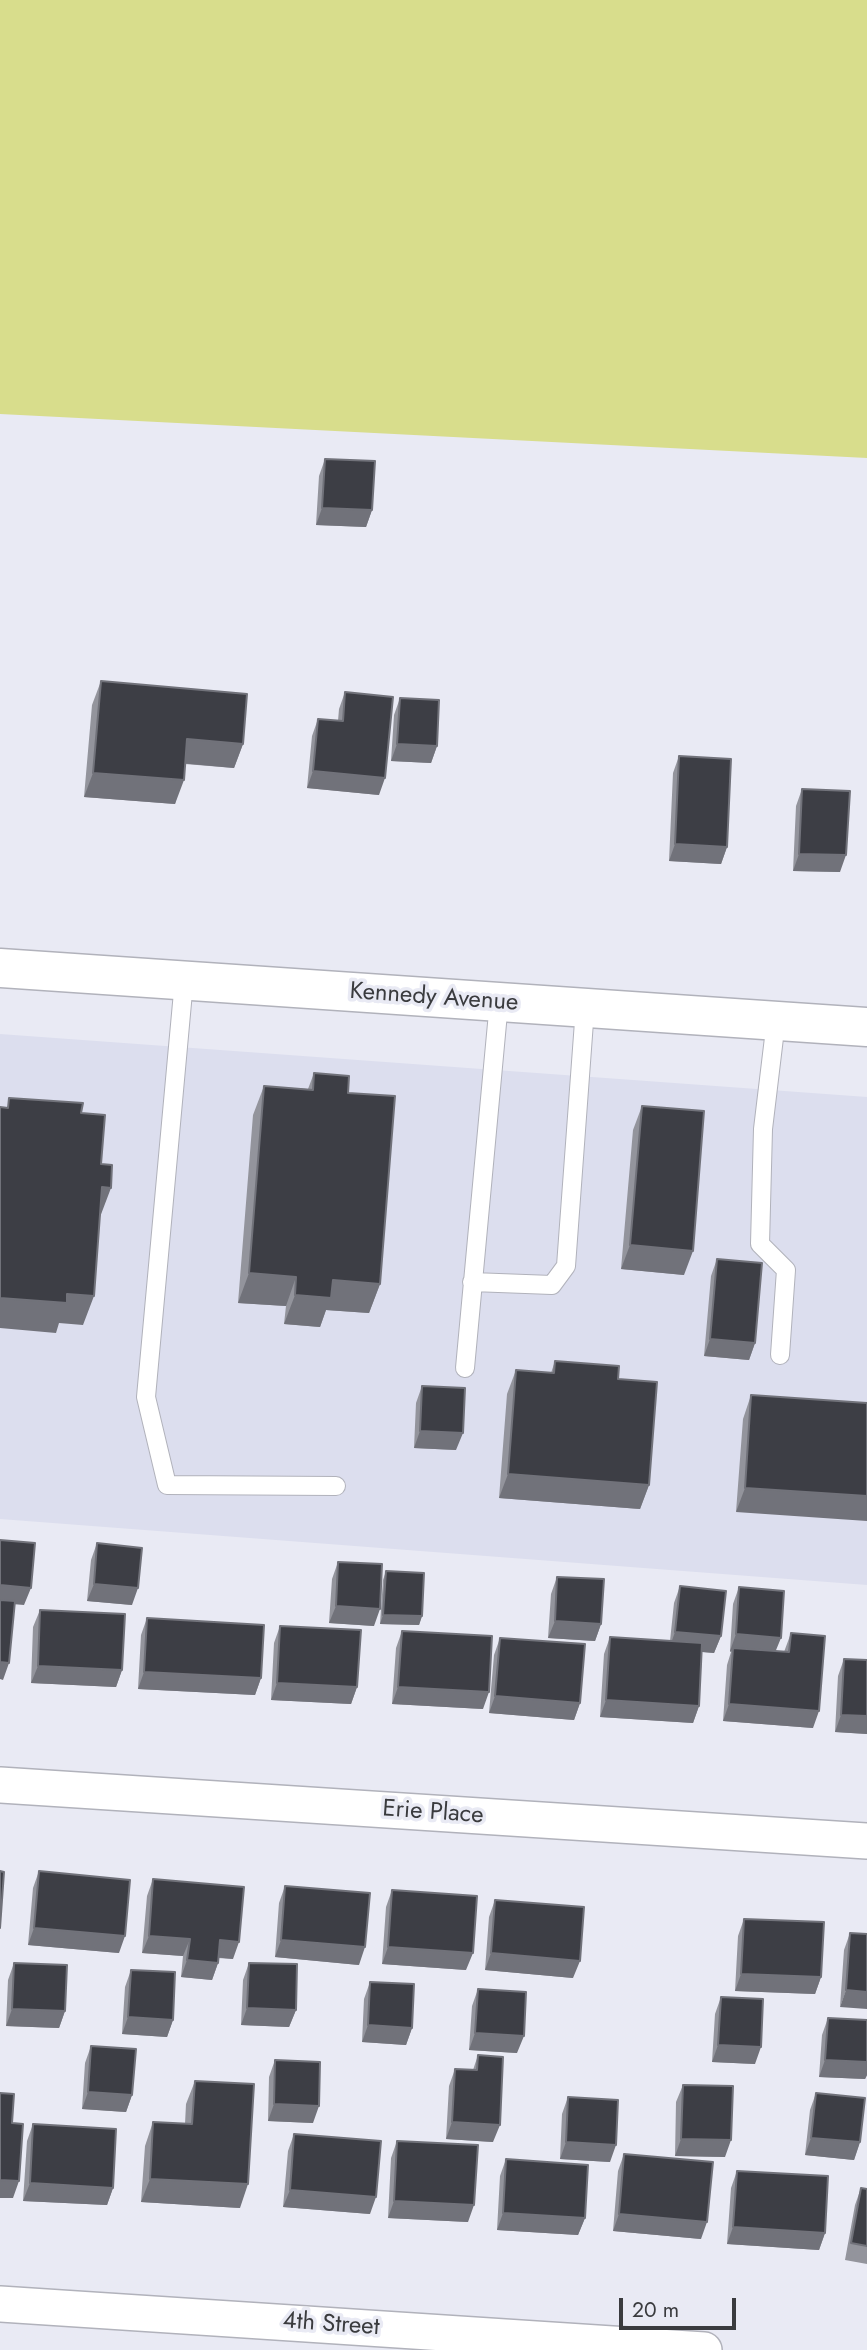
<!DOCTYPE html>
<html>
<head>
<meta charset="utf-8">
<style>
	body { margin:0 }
	#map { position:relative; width:867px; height:2350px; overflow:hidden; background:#e9eaf4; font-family:Jost,sans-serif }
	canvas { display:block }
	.scale { position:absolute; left:619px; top:2298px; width:117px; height:32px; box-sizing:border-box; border:4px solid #3a3b3e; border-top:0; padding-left:9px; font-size:21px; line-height:24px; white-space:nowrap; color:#3a3b3e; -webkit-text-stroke:5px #e9eaf4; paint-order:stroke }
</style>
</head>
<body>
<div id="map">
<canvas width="867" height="2350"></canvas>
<div class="scale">20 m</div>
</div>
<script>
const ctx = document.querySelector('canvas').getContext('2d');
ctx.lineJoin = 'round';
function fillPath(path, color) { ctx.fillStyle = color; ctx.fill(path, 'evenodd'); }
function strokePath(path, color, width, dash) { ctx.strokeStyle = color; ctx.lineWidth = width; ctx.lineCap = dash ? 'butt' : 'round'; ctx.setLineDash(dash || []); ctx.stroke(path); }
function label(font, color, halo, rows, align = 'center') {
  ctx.font = font + ' Jost,sans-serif'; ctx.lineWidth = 7; ctx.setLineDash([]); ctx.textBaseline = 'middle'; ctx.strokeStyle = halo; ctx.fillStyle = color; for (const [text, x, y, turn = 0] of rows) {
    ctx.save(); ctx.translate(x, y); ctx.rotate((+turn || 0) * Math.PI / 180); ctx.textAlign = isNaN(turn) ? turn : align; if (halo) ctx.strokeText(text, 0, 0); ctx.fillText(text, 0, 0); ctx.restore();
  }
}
fillPath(new Path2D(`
	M0 1034 867 1097V1585L0 1519Z`), '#dcdeee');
fillPath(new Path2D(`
	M0 0H867V458L0 414Z`), '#d8dd8c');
const service = new Path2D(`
	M184 981 146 1397 167 1485 336 1486
	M776 1021 763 1129 760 1244 786 1270 780 1355
	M472 1282 552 1285 566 1266 585 1008
	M465 1368 499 1002`);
const minor = new Path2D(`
	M0 1785 867 1841
	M0 2304 704 2350`);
const tertiary = new Path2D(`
	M0 968 867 1027`);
strokePath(service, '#b1b2bb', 20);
strokePath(minor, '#b1b2bb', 38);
strokePath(tertiary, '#b1b2bb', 41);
strokePath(service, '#fff', 18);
strokePath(minor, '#fff', 35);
strokePath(tertiary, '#fff', 38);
fillPath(new Path2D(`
	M325 459 372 510 366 527 316 525 319 476Z
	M101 681 243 744 234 768 185 764 175 804 84 797 92 705Z
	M345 692 379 795 307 788 312 736 318 719 338 721 339 709Z
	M400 698 437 746 431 763 391 761 394 715Z
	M679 756 727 847 721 864 669 861 673 773Z
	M802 789 840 872 793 871 796 806Z
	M314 1073 348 1093 380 1284 369 1313 326 1310 320 1327 284 1324 286 1306 238 1303 253 1115 264 1086 308 1089Z
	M642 1106 684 1275 621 1269 633 1130Z
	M717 1259 755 1343 749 1360 704 1356 711 1276Z
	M555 1361 618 1379 649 1485 640 1509 499 1498 507 1394 516 1370 551 1373Z
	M422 1386 456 1450 414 1448 416 1403Z
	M751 1395 867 1403 736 1512 743 1419Z
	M97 1543 132 1605 87 1601 91 1560Z
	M338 1562 374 1626 329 1623 332 1579Z
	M386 1571 422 1616 419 1625 380 1624 383 1580Z
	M557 1577 601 1624 595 1641 548 1638 551 1594Z
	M680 1586 721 1636 714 1653 702 1652 699 1706 693 1723 600 1717 604 1654 610 1637 670 1641 674 1603Z
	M739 1587 776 1651 784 1652 791 1633 813 1728 723 1721 727 1665 731 1652 730 1651 733 1604Z
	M40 1610 122 1670 116 1687 31 1683 33 1627Z
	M147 1618 261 1678 255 1695 138 1689 141 1635Z
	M280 1626 357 1687 351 1704 271 1700 274 1643Z
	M402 1631 483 1709 392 1704 396 1648Z
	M500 1638 580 1703 574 1720 489 1713 494 1655Z
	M844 1659 867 1660V1734L835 1732 838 1676Z
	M39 1871 119 1953 28 1945 33 1888Z
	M153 1879 233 1959 218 1958V1963L212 1980 181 1977 183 1956 142 1953 147 1896Z
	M285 1886 359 1965 275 1957 279 1903Z
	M392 1890 466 1970 382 1964 386 1907Z
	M495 1900 573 1978 485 1970 489 1917Z
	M744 1919 821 1977 815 1994 735 1991 738 1936Z
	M850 1933 867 1934 840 2007 844 1950Z
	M14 1963 65 2011 59 2028 6 2026 8 1980Z
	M249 1963 296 2010 289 2027 241 2025 243 1980Z
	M131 1970 173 2020 167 2037 122 2034 125 1987Z
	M370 1982 412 2028 406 2045 362 2042 364 1999Z
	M478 1989 517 2053 469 2050 472 2006Z
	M721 1997 755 2064 712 2062 715 2014Z
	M828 2018 867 2020V2075L865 2079 819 2077 822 2035Z
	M91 2046 132 2095 126 2112 82 2109 85 2063Z
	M478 2055 493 2142 446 2139 449 2086 455 2069 473 2070Z
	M275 2060 313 2123 268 2121 269 2077Z
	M195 2081 240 2208 141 2202 145 2146 153 2122 185 2124 186 2104Z
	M683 2085 725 2157 675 2156 676 2102Z
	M816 2093 860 2142 854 2160 805 2155 810 2110Z
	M568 2097 610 2162 560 2159 562 2114Z
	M33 2124 113 2188 107 2205 23 2201 27 2141Z
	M294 2134 370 2214 283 2207 288 2151Z
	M397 2141 468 2222 388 2218 391 2158Z
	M624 2154 701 2239 613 2231 618 2171Z
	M506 2159 585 2218 578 2235 497 2230 500 2176Z
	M737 2171 825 2233 819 2250 727 2244 731 2188Z
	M861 2188 867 2189V2264L845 2260 855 2205Z`), '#93949c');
fillPath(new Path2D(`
	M322 508 372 510 366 527 316 525Z
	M187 739 243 744 234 768 179 763Z
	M397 744 437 746 431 763 391 761Z
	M313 771 385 778 379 795 307 788Z
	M93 773 184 780 175 804 84 797Z
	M675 844 727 847 721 864 669 861Z
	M799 854 846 855 840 872 793 871Z
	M102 1187 111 1188 100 1217Z
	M630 1245 693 1251 684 1275 621 1269Z
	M249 1273 296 1277 286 1306 238 1303Z
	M333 1280 380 1284 369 1313 326 1310 320 1327 284 1324 295 1295Z
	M67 1294 94 1296 83 1325 59 1323 56 1333 0 1328V1298Z
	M710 1339 755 1343 749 1360 704 1356Z
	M420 1431 463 1433 456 1450 414 1448Z
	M508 1474 649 1485 640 1509 499 1498Z
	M745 1488 867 1496V1521L736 1512Z
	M94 1584 138 1588 132 1605 87 1601Z
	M0 1585 31 1588 24 1605 0 1603Z
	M336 1606 380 1609 374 1626 329 1623Z
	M383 1615 422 1616 419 1625 380 1624Z
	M555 1621 601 1624 595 1641 548 1638Z
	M675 1632 721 1636 714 1653 669 1649Z
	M736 1634 781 1638 774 1655 733 1648 731 1652 730 1651Z
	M0 1662 9 1663 3 1680 0 1679Z
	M38 1666 122 1670 116 1687 31 1683Z
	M144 1672 261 1678 255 1695 138 1689Z
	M277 1683 357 1687 351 1704 271 1700Z
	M398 1687 489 1692 483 1709 392 1704Z
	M495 1696 580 1703 574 1720 489 1713Z
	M606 1700 699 1706 693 1723 600 1717Z
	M729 1704 819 1711 813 1728 723 1721Z
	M841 1715 867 1716V1734L835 1732Z
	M34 1928 125 1936 119 1953 28 1945Z
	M149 1936 190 1939 183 1956 142 1953Z
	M220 1940 239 1942 233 1959 213 1957Z
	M281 1940 365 1947 359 1965 275 1957Z
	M388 1947 473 1953 466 1970 382 1964Z
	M491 1953 580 1961 573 1978 485 1970Z
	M187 1960 218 1963 212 1980 181 1977Z
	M741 1974 821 1977 815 1994 735 1991Z
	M846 1990 867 1992V2009L840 2007Z
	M247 2008 296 2010 289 2027 241 2025Z
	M12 2009 65 2011 59 2028 6 2026Z
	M128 2017 173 2020 167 2037 122 2034Z
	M368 2025 412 2028 406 2045 362 2042Z
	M475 2033 524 2036 517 2053 469 2050Z
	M718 2045 761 2047 755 2064 712 2062Z
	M825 2060 867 2062V2075L865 2079 819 2077Z
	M88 2092 132 2095 126 2112 82 2109Z
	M274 2104 319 2106 313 2123 268 2121Z
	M452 2122 500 2125 493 2142 446 2139Z
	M811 2138 860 2142 854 2160 805 2155Z
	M681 2139 731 2140 725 2157 675 2156Z
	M566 2142 616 2145 610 2162 560 2159Z
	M150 2179 248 2184 240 2208 141 2202Z
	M0 2180 19 2181 13 2198H0Z
	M30 2183 113 2188 107 2205 23 2201Z
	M290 2190 376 2197 370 2214 283 2207Z
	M394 2201 474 2205 468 2222 388 2218Z
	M503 2213 585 2218 578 2235 497 2230Z
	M619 2214 707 2222 701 2239 613 2231Z
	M733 2227 825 2233 819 2250 727 2244Z`), '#71727a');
const building = new Path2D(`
	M325 459 375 461 372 510 322 508Z
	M101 681 247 694 243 744 187 739 184 780 93 773Z
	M345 692 393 697 385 778 313 771 318 719 343 721Z
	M400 698 439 700 437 746 397 744Z
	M679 756 731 759 727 847 675 844Z
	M802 789 850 791 846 855 799 854Z
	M314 1073 349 1076 348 1093 395 1096 380 1284 333 1280 331 1298 295 1295 296 1277 249 1273 264 1086 313 1090Z
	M9 1098 83 1103 81 1113 105 1115 101 1164 112 1165 111 1188 102 1187 94 1296 67 1294V1303L0 1298V1107L8 1108Z
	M642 1106 704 1111 693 1251 630 1245Z
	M717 1259 762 1263 755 1343 710 1339Z
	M555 1361 619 1366 618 1379 657 1382 649 1485 508 1474 516 1370 554 1373Z
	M422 1386 465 1388 463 1433 420 1431Z
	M751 1395 867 1403V1496L745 1488Z
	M0 1540 35 1543 31 1588 0 1585Z
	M97 1543 142 1548 138 1588 94 1584Z
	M338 1562 382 1564 380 1609 336 1606Z
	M386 1571 424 1573 422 1616 383 1615Z
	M557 1577 604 1579 601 1624 555 1621Z
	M680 1586 726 1591 721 1636 675 1632Z
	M739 1587 784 1591 781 1638 736 1634Z
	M0 1600 15 1601 9 1663 0 1662Z
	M40 1610 125 1614 122 1670 38 1666Z
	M147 1618 264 1625 261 1678 144 1672Z
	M280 1626 361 1630 357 1687 277 1683Z
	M402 1631 492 1636 489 1692 398 1687Z
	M791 1633 825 1636 819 1711 729 1704 733 1648 789 1652Z
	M610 1637 702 1643 699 1706 606 1700Z
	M500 1638 585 1644 580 1703 495 1696Z
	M844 1659 867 1660V1716L841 1715Z
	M0 1871 4 1872 0 1928Z
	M39 1871 130 1880 125 1936 34 1928Z
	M153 1879 244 1887 239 1942 220 1940 218 1963 187 1960 190 1939 149 1936Z
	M285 1886 370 1893 365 1947 281 1940Z
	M392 1890 477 1896 473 1953 388 1947Z
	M495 1900 584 1907 580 1961 491 1953Z
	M744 1919 824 1922 821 1977 741 1974Z
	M850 1933 867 1934V1992L846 1990Z
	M14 1963 67 1965 65 2011 12 2009Z
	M249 1963 297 1964 296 2010 247 2008Z
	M131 1970 175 1972 173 2020 128 2017Z
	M370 1982 414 1984 412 2028 368 2025Z
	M478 1989 526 1992 524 2036 475 2033Z
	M721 1997 763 1999 761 2047 718 2045Z
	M828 2018 867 2020V2062L825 2060Z
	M91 2046 136 2049 132 2095 88 2092Z
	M478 2055 503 2057 500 2125 452 2122 455 2069 477 2070Z
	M275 2060 320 2062 319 2106 274 2104Z
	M195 2081 254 2084 248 2184 150 2179 153 2122 192 2124Z
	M683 2085 733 2086 731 2140 681 2139Z
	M0 2093 14 2094 12 2123 23 2124 19 2181 0 2180Z
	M816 2093 865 2098 860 2142 811 2138Z
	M568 2097 618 2100 616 2145 566 2142Z
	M33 2124 116 2129 113 2188 30 2183Z
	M294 2134 381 2141 376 2197 290 2190Z
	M397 2141 478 2145 474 2205 394 2201Z
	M624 2154 713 2162 707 2222 619 2214Z
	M506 2159 588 2165 585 2218 503 2213Z
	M737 2171 828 2176 825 2233 733 2227Z
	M861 2188 867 2189V2246L851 2243Z`);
fillPath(building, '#3d3e45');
strokePath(building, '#71727a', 2);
label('24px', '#3a3b3e', '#e9eaf4', [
	["Kennedy Avenue",434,998,4],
	["Erie Place",433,1813,4],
	["4th Street",331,2325,4]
]);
</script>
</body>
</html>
